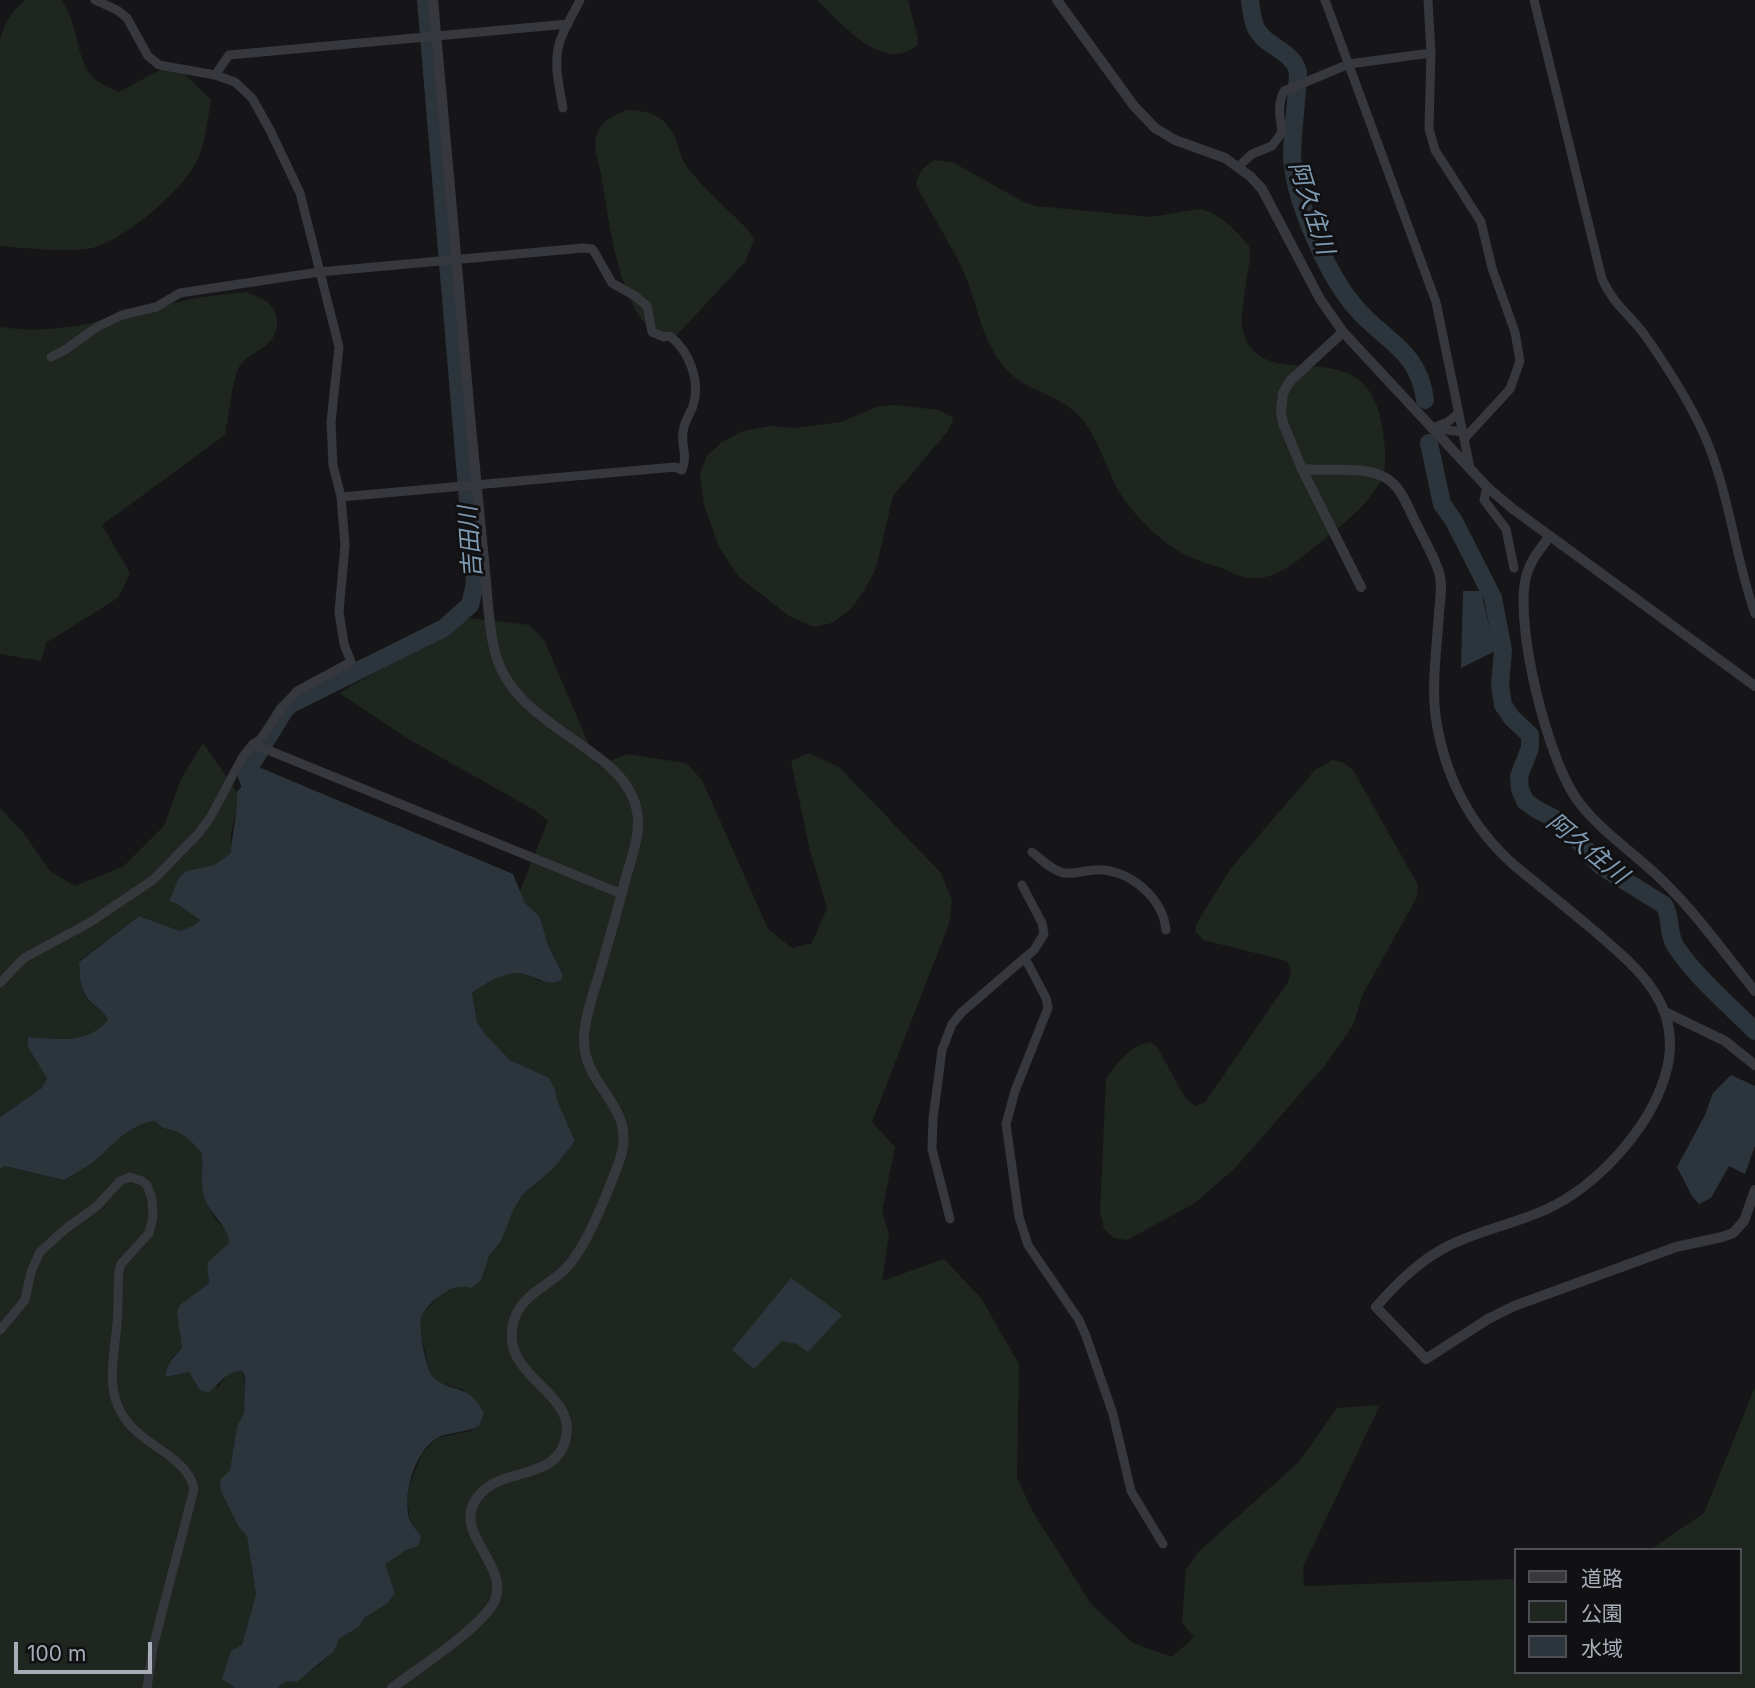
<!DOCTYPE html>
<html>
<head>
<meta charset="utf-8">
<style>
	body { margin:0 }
	#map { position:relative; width:1755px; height:1688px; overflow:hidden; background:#161618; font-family:Inter,"Noto Sans JP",sans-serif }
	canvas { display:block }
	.legend { position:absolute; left:1514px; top:1548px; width:228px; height:126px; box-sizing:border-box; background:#111113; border:2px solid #4d4f55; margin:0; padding:9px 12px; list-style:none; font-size:21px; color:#a8adb8 }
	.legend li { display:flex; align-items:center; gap:14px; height:35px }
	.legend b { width:35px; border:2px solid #4d4f55 }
	.scale { position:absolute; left:14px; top:1642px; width:138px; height:32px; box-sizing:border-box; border:4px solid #a8adb8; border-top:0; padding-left:9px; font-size:21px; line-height:24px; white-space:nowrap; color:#a8adb8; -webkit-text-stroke:5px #111113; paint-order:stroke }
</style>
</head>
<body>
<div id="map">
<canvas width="1755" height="1688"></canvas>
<ul class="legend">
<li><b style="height:9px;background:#37383d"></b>道路</li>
<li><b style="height:19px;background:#1e261f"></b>公園</li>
<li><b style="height:19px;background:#2c353c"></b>水域</li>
</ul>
<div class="scale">100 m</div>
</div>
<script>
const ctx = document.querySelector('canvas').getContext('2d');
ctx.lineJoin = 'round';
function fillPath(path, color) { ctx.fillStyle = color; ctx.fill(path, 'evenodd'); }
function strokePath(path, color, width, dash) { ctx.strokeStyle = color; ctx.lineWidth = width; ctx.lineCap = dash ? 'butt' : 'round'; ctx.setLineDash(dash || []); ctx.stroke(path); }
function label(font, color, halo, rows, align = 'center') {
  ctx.font = font + ' Inter,"Noto Sans JP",sans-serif'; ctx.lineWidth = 6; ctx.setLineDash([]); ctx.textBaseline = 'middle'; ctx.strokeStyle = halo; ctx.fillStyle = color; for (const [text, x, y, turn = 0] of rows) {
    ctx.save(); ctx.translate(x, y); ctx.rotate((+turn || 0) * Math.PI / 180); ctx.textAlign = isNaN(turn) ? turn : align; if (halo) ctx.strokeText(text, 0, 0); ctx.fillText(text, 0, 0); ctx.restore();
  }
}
fillPath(new Path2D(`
	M25 0H61C80 25 74 58 94 78 100 84 111 88 119 92L158 71 177 67 211 100C207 121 206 144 196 163 180 192 125 240 92 248 68 253 25 248 0 246V40C5 22 11 12 25 0Z
	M817 0H908L918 39 917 45C883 75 841 22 817 0Z
	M627 110C651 110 669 118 677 143 680 152 682 160 688 168 706 191 729 210 749 231L754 240 745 262 672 340C660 337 652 334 645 324 616 287 609 220 601 174 599 163 593 147 596 137 601 120 612 116 627 110Z
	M935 160 952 162 1024 202 1036 206 1151 217 1198 209C1217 211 1237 231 1249 246L1250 257C1248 274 1239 318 1243 331 1262 398 1356 331 1379 412 1383 428 1386 448 1385 465 1382 498 1335 530 1310 551 1294 564 1272 581 1249 578 1241 578 1232 572 1224 569 1213 565 1201 562 1190 557 1167 547 1140 521 1126 502 1107 477 1102 442 1081 418 1062 396 1030 392 1010 373 979 342 979 304 962 268 948 240 931 213 916 185 918 172 924 166 935 160Z
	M246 292C261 298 275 302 277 319 279 351 246 350 238 369 231 387 229 415 225 435L102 525 130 573 118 598 46 643 41 661 0 654V327C72 338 135 309 203 297 217 295 232 294 246 292Z
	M895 405 939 410 952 417 953 421 948 431 893 496 876 568 864 591 852 608 832 623 814 627 789 616 738 576 719 547 704 505 700 473 707 456 722 442 743 431 770 426 794 428 841 422 879 406Z
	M469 618 530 625 545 642 598 766 627 754 686 763 702 780 768 929 792 948 812 943 827 908 810 851 791 761 809 753 839 767 941 873 952 900 949 924 872 1122 895 1147 882 1211 889 1234 882 1281 944 1259 981 1298 1019 1364 1017 1478 1033 1512 1091 1604 1133 1643 1172 1657 1194 1637 1182 1623 1186 1570 1198 1552 1299 1462 1337 1408 1380 1405 1303 1567 1304 1586 1515 1579V1672H1739V1550H1650L1704 1513 1755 1387V1688H278C282 1682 290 1680 297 1681 313 1670 332 1657 339 1639L360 1626 364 1618 388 1603 395 1593 385 1564 394 1556 412 1549 411 1523 407 1502 409 1486 422 1454 437 1438 470 1431 479 1426 464 1390 440 1383 430 1374 419 1325 421 1315 441 1294 457 1287 481 1281 489 1256 501 1241 513 1211 522 1195 554 1168 575 1141 557 1100 555 1089 543 1077 510 1060 485 1034 477 1022 472 993C484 984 504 972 519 973 526 973 534 978 540 981L563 974 548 945 540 917 525 903 520 891 548 821 536 811 405 737 339 693Z
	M203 743 237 792 238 804 231 833 232 853 214 865 187 871 179 877 169 901 176 903 200 920 196 925 180 931 139 916 79 961C80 975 79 989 88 1000 95 1008 104 1010 109 1020 97 1033 85 1039 68 1039L41 1066 47 1078 42 1088 0 1117V808L22 831 50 871 75 886 124 866 164 826 181 779Z
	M1332 760 1342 762 1353 770 1418 885 1417 897 1363 994 1353 1025 1326 1064 1236 1167 1195 1203 1127 1240 1114 1238 1104 1229 1100 1212 1106 1080C1116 1063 1131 1045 1151 1042L1157 1047 1186 1099 1195 1106 1205 1102 1288 982 1291 971 1287 961 1203 940 1195 931 1197 923 1231 868 1315 770Z
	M155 1121C162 1129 165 1128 175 1131 187 1135 195 1145 202 1154 203 1177 200 1198 215 1218 220 1224 226 1228 229 1235V1244L207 1263 209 1283 188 1299 180 1330 182 1348 172 1358 167 1377 189 1372 199 1389 219 1386C225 1376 231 1370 243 1371L245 1392 244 1413 237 1426 230 1470 221 1491 238 1526 247 1535 256 1594 242 1645 222 1679 235 1688H0V1169L5 1166 64 1180C75 1173 88 1166 98 1158 115 1143 130 1124 155 1121Z`), '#1e261f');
fillPath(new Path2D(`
	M1463 591H1481L1495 651 1461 668Z
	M261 768 513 874 525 903 540 917 548 945 563 975 561 980C548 987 537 977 524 974 509 969 484 984 472 993L477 1022 485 1034 510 1060 549 1078 555 1089 557 1100 575 1141 554 1168 522 1195 513 1211 501 1241 489 1256 481 1281 471 1288C460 1284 450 1289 441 1295 434 1300 426 1307 422 1315 417 1323 426 1370 433 1377 453 1395 467 1381 484 1413L479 1426C466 1433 448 1432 437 1438 414 1452 400 1499 411 1523 414 1528 418 1532 421 1537L418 1546 405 1551 385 1564 395 1593 388 1603 364 1618 360 1626 339 1639 334 1651 297 1682C290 1680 282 1682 278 1688H235L222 1679 231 1651 242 1645 256 1594 247 1536 238 1526 221 1491 220 1480 230 1470 237 1426 244 1413 245 1378 243 1371C226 1370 220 1385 207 1393L199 1389 189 1372 166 1377C165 1365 175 1356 182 1348L177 1312 180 1305 209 1283 207 1263 229 1243C229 1226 211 1216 205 1199 200 1185 203 1169 202 1154 195 1145 186 1135 175 1131 165 1128 162 1129 155 1121 130 1124 115 1143 98 1158 88 1167 75 1173 64 1180L5 1166 0 1169V1117L42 1088 47 1078 28 1047V1037C58 1039 87 1045 108 1020 104 1010 96 1008 89 1000 79 989 80 975 79 962L139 916 180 931 195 925 200 920 176 903 169 901 179 877 187 871 214 865 231 853C232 832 238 813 237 792L256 769Z
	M1731 1075 1755 1086V1146L1745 1174 1729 1166 1711 1198 1699 1204 1692 1196 1677 1167 1705 1115 1713 1093Z
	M791 1278 842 1315 808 1352 797 1344 782 1341 754 1369 732 1350Z`), '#2c353c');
strokePath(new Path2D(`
	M1250 0C1251 9 1252 20 1256 28 1266 48 1293 50 1298 72 1297 99 1293 126 1292 153 1292 196 1328 277 1357 309 1386 342 1419 351 1425 400
	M1429 443 1442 504 1454 521 1493 598 1503 650 1500 685 1503 705 1512 718 1530 735V748L1519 776 1520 789 1525 801 1536 809 1561 822 1601 866 1664 905C1672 917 1667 934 1676 947 1697 978 1728 1004 1755 1031
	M256 800 246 773 284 711 291 704 444 628 470 605 475 584 426 0`), '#2c353c', 18);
strokePath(new Path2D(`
	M1325 0 1436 302 1470 468
	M1428 0 1431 53 1429 129 1435 150 1481 222 1492 268 1515 332 1520 361 1510 389 1464 439
	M1534 0 1602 279C1614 305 1628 313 1644 334 1663 361 1688 400 1702 430 1729 488 1734 554 1755 614
	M215 75 229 55 568 24
	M563 108C559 86 553 62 560 41 565 26 574 13 580 0
	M1239 166 1252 154 1272 146 1282 132C1280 118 1277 105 1284 91L1349 64 1431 53
	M51 357 65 350 97 327 122 315 156 307 180 293 319 272 583 248 592 249 595 253 612 283 635 296 647 306 652 332 664 337 670 336C689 351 701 381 693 406 690 414 684 422 683 432 681 445 688 456 682 470L675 467 341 497
	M1431 428 1463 432
	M1433 428 1448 422 1457 414
	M1487 487 1484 500 1506 529 1514 568
	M253 744 622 894
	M1032 852C1041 859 1052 871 1064 873 1077 875 1090 868 1103 870 1133 873 1163 899 1166 930
	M1025 958 1046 998 1048 1008 1015 1091 1006 1124 1019 1217 1028 1245 1079 1320 1086 1336 1113 1414 1131 1491 1163 1544
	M0 983 24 958 89 923 153 880 198 834 210 818 242 758 253 744 260 740 282 708 297 691 351 662 344 644 339 612 345 545 341 497 333 465 331 422 339 347 300 193 270 130 252 98 235 82 215 75 159 65 148 56 127 18 117 10 95 0
	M950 1219 932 1149 933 1119 942 1050 952 1024 962 1012 1034 950 1044 934 1042 923 1022 885
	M0 1330 25 1300 31 1272 40 1252 64 1230 97 1206 120 1181 130 1177 142 1181 147 1185 152 1199 153 1217 149 1233 121 1264 119 1271C117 1288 119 1307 117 1324 113 1368 101 1405 143 1437 162 1452 189 1464 194 1489L153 1647 147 1688`), '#37383d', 9);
strokePath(new Path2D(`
	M1057 0 1134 106 1155 128 1175 140 1225 158 1250 176 1262 189 1320 299 1343 332 1487 487 1513 509 1755 686
	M1343 332 1290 381 1283 393 1281 411 1283 423 1302 469 1361 587
	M1302 469C1327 472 1361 465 1384 477 1400 485 1406 503 1414 519 1422 536 1433 554 1439 572 1443 585 1440 600 1439 613 1437 647 1431 685 1436 719 1445 777 1471 827 1515 866 1541 887 1567 908 1592 929 1639 969 1686 1007 1665 1076 1649 1129 1597 1186 1547 1209 1515 1224 1479 1230 1448 1246 1419 1261 1397 1283 1376 1307L1426 1359 1488 1319 1514 1306 1676 1247 1722 1237 1733 1233 1744 1221 1755 1190
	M1550 536C1540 549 1530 561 1526 577 1514 625 1548 761 1578 801 1601 832 1636 854 1663 881 1697 914 1725 954 1755 991
	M1665 1012 1725 1041 1755 1065
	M392 1688C417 1669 484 1626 495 1600 510 1563 446 1530 481 1493 506 1467 558 1480 566 1437 576 1390 497 1377 514 1320 523 1292 551 1286 568 1266 587 1245 609 1189 619 1162 640 1104 582 1090 584 1037 585 1015 594 992 600 971 609 940 618 909 626 877 632 856 641 834 637 811 625 744 512 731 494 648 488 623 488 596 485 571 480 519 475 468 470 416 458 277 446 139 433 0`), '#37383d', 10);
label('italic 24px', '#7f9bb3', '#111113', [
	["阿久住川",1311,208,72],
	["吉田川",471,542,-94],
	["阿久住川",1587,849,39]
]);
</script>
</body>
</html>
